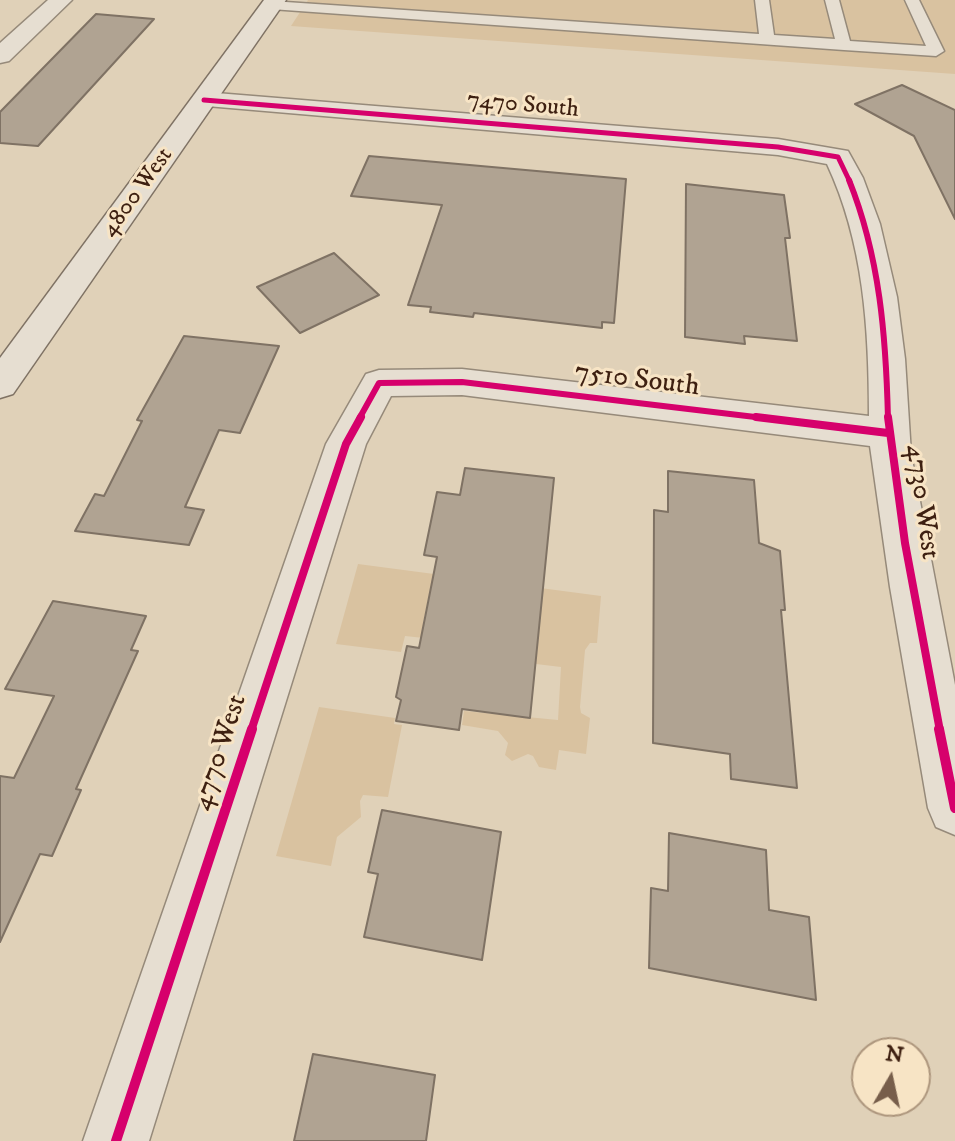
<!DOCTYPE html>
<html>
<head>
<meta charset="utf-8">
<style>
	body { margin:0 }
	#map { position:relative; width:955px; height:1141px; overflow:hidden; background:#e0d1b8; font-family:"IM FELL DW Pica",serif }
	canvas { display:block }
	.north { position:absolute; left:851px; top:1037px; width:80px; height:80px; box-sizing:border-box; background:#f7e4c5; border:2px solid #ad967d; border-radius:50%; rotate:9deg; font-size:22px; font-weight:700; line-height:32px; text-align:center; color:#3e2011 }
	.north::after { content:''; display:block; margin:auto; width:28px; height:36px; background:#775e4b; clip-path:polygon(50% 0,100% 100%,50% 72%,0 100%) }
</style>
</head>
<body>
<div id="map">
<canvas width="955" height="1141"></canvas>
<div class="north">N</div>
</div>
<script>
const ctx = document.querySelector('canvas').getContext('2d');
ctx.lineJoin = 'round';
function fillPath(path, color) { ctx.fillStyle = color; ctx.fill(path, 'evenodd'); }
function strokePath(path, color, width, dash) { ctx.strokeStyle = color; ctx.lineWidth = width; ctx.lineCap = dash ? 'butt' : 'round'; ctx.setLineDash(dash || []); ctx.stroke(path); }
function label(font, color, halo, rows, align = 'center') {
  ctx.font = font + ' "IM FELL DW Pica",serif'; ctx.lineWidth = 6; ctx.setLineDash([]); ctx.textBaseline = 'middle'; ctx.strokeStyle = halo; ctx.fillStyle = color; for (const [text, x, y, turn = 0] of rows) {
    ctx.save(); ctx.translate(x, y); ctx.rotate((+turn || 0) * Math.PI / 180); ctx.textAlign = isNaN(turn) ? turn : align; if (halo) ctx.strokeText(text, 0, 0); ctx.fillText(text, 0, 0); ctx.restore();
  }
}
fillPath(new Path2D(`
	M308 0H955V74L291 26Z
	M358 564 601 596 597 643H590L585 650 580 707 581 713 590 718 586 754 559 750 556 770 539 767 533 756 528 754 512 761 505 755 508 743 498 731 462 725 464 711 558 720 561 667 536 664 542 600 431 586 423 623 426 624 424 638 405 636 401 652 336 644Z
	M319 707 395 718 394 724 402 725 388 797 363 795 360 801 361 817 337 837 331 866 276 856Z`), '#d9c2a0');
const building = new Path2D(`
	M96 14 154 19 38 146 0 143V112Z
	M902 85 955 110V219L914 136 855 104Z
	M369 156 626 179 614 323 602 322V328L474 313 473 317 430 312 431 307 408 305 442 205 351 196Z
	M686 184 784 195 790 238H785L797 341 744 336 745 344 685 337Z
	M334 253 379 295 300 333 257 287Z
	M184 336 279 346 240 433 219 430 185 507 204 510 189 545 75 531 95 494 104 496 142 421 137 420Z
	M465 468 554 478 530 718 462 709 459 730 396 721 401 700 396 697 407 646 419 648 437 557 424 555 437 492 460 495Z
	M668 471 754 480 759 543 780 551 785 610H781L797 788 731 779 730 754 653 743 654 510 668 512Z
	M53 601 146 616 131 650 138 651 76 789 81 790 52 856 40 854 0 942V776L14 778 54 696 5 689Z
	M382 810 501 832 482 960 364 937 378 874 368 872Z
	M669 833 766 850 769 910 809 917 816 1000 649 968 651 888 668 891Z
	M313 1054 435 1075 426 1141H294Z`);
fillPath(building, '#b0a392');
strokePath(building, '#7f7264', 2);
const service = new Path2D(`
	M755 0H769L774 35 835 39 825 0H839L850 41 926 46 905 0H919L944 51 936 56 844 50 271 9 264 5 271 1 759 34Z`);
const minor = new Path2D(`
	M48 0H72L9 61 0 63V43Z
	M204 92 778 139 848 151 863 178 880 224 897 297 905 359 911 454 955 685V835L936 827 928 808 890 587 870 446 462 395 391 396 366 444 149 1141H83L326 444 366 374 379 370 462 369 869 416C869 330 864 243 827 164L778 155 195 105 191 100 195 95Z`);
const secondary = new Path2D(`
	M264 0H286L13 394 0 398V358Z`);
strokePath(service, '#968a7a', 3);
strokePath(minor, '#968a7a', 3);
strokePath(secondary, '#7f7264', 3);
fillPath(service, '#e6ded1');
fillPath(minor, '#e6ded1');
fillPath(secondary, '#e6ded1');
strokePath(new Path2D(`
	M204 100 778 147 838 157 850 182`), '#d6006c', 5);
strokePath(new Path2D(`
	M849 180C880 257 886 337 888 419
	M359 419 379 383 462 382 772 419`), '#d6006c', 6);
strokePath(new Path2D(`
	M756 417 888 433
	M888 417 905 543 940 731
	M251 731 346 444 361 417`), '#d6006c', 8);
strokePath(new Path2D(`
	M939 729 955 808
	M116 1141 252 729`), '#d6006c', 10);
label('24px', '#3e2011', '#f7e4c5', [
	["7470 South",523,106,5],
	["4800 West",138,193,-54]
]);
label('28px', '#3e2011', '#f7e4c5', [
	["7510 South",637,381,7],
	["4730 West",921,502,82],
	["4770 West",221,753,-72]
]);
</script>
</body>
</html>
